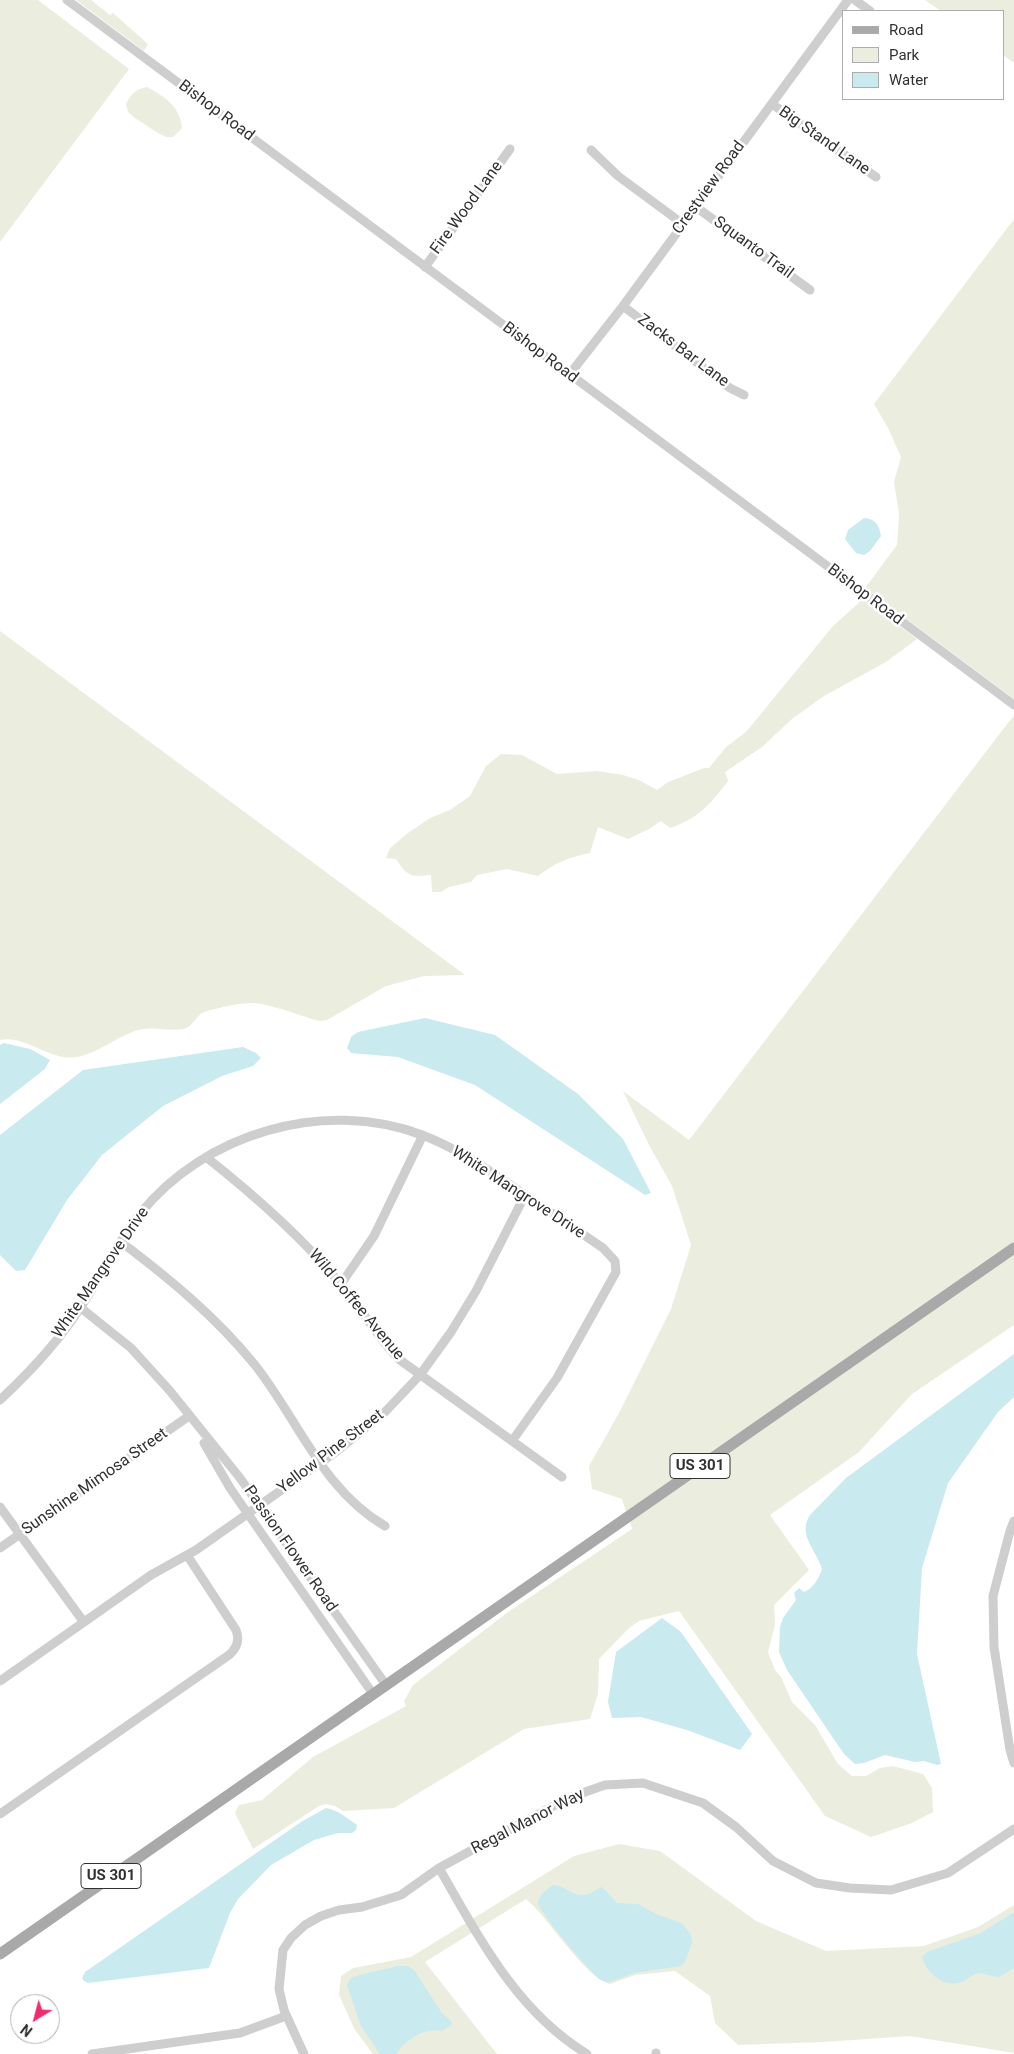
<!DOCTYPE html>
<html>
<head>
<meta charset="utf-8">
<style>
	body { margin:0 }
	#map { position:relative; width:1014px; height:2054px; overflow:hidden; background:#fff; font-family:Roboto,sans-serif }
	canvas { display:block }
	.legend { position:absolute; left:842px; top:10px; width:162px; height:90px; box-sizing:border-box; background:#fff; border:1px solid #adadad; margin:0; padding:6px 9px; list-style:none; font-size:15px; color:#313131 }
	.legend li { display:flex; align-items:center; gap:10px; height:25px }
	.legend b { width:25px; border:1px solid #adadad }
	.north { position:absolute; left:10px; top:1994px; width:50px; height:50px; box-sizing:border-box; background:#fff; border:1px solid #adadad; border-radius:50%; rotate:217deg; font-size:14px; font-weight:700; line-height:20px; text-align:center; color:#313131 }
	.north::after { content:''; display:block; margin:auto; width:18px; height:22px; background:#f12a6b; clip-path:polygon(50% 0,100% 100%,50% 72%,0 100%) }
</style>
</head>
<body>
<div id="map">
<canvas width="1014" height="2054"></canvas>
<ul class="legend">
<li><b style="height:6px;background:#a9a9a9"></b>Road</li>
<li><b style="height:14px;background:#ebeede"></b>Park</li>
<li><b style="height:14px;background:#c9eaef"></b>Water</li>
</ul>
<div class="north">N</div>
</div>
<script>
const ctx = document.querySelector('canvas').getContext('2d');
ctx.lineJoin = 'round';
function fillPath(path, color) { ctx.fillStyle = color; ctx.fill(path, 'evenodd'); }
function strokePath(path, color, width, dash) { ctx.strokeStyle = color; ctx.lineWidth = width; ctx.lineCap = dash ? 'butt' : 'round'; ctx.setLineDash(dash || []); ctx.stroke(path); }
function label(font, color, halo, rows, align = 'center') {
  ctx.font = font + ' Roboto,sans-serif'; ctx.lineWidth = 5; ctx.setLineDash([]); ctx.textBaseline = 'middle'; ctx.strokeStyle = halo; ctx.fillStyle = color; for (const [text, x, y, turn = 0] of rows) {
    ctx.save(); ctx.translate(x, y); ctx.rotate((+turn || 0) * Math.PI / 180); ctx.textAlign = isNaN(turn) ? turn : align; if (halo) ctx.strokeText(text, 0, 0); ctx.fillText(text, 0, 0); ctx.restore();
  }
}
fillPath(new Path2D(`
	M0 0H38L129 69 0 242Z
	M76 0H91L110 15 113 13 148 44 144 51Z
	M925 0H1014V63L1003 55V11H941Z
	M147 87C165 97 180 106 182 128L173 137H166L158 133 135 118 128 112 126 104C131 94 136 89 147 87Z
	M1014 219V699L865 588 897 545 899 514 894 482 901 457 888 428 874 404Z
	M863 599 917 639 886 662 824 696 792 719 762 747 725 772 728 781C712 803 696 820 670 828L661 821 649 829 628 839 598 827 590 853C570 857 554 863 538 876L507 869 477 875 471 882 449 887 441 892H432L431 875C411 877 407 877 396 859L386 858 390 848 408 833 430 818 450 810 470 796 486 766 501 754 522 755 557 774 597 771 623 775 639 780 657 790 668 782 704 768H709L726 747 746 732 833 626Z
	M0 631 465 975 424 976 386 986 327 1020 319 1021C305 1017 264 1002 252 1003 240 1003 216 1008 204 1012 196 1015 193 1027 184 1029 167 1032 154 1025 135 1031 114 1038 99 1053 77 1057 51 1062 25 1034 0 1040Z
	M1014 715V1242L626 1512 622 1499 592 1489 589 1466 619 1413 671 1309 691 1245 672 1186 649 1145 623 1091 689 1140Z
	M1014 1254V1325L912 1394 859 1452 770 1515 809 1570 774 1605 775 1625 768 1652 775 1670 781 1677 792 1702 815 1725 838 1764 852 1776H866L880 1768 893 1766 923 1774 932 1788 933 1812 912 1823 871 1837 825 1816 679 1611 639 1621 628 1629 599 1659 598 1694 590 1719 524 1729 394 1808 343 1811 335 1806 326 1804 319 1806 253 1849 235 1813 239 1805 262 1800 313 1757 406 1706 404 1701 413 1685 508 1612 632 1529 630 1521Z
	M619 1844 660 1851 756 1921 826 1951 924 1946 978 1927 1014 1905V2053L910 2036 824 2042 738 2045 715 2023 710 1996 675 1971 635 1975 610 1984C584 1977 549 1918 526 1899L425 1962 497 2054H373L355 2030 339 1995 341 1976 353 1968 411 1957 574 1856Z`), '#ebeede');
fillPath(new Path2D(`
	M864 518C876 519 879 525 881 536L870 551 864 555 856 553 845 539 848 530Z
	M425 1018 495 1035 578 1094 623 1139 651 1193 645 1195 475 1085 398 1057 351 1053 347 1048 351 1037 358 1032Z
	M4 1043 30 1049 50 1060 45 1069 0 1104V1045Z
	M243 1047 256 1053 261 1058 253 1066 222 1076 163 1106 102 1155 67 1200 25 1270 16 1271 0 1255V1135L83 1070Z
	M1014 1354V1397L998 1412 948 1483 922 1568 917 1654 941 1764 937 1765 924 1761 915 1762 885 1755 864 1763 855 1764 844 1754 787 1670 779 1652 780 1627 783 1618 796 1600 794 1593 799 1588 804 1592C813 1588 819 1579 822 1569 816 1549 797 1535 810 1515L846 1478Z
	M662 1618 681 1632 752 1734 740 1750 687 1730 641 1717 612 1718 608 1702 616 1652Z
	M326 1808C338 1810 347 1818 357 1825L356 1830 352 1833H338L314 1840 271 1865 238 1899 230 1913 209 1968 88 1983 84 1981 82 1978 85 1972 301 1822Z
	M553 1885C565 1885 572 1896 583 1895 590 1895 596 1889 602 1887L617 1903 638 1904 656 1914 682 1923 691 1935 692 1943 685 1962 681 1966 634 1973 610 1982C605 1982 599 1980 596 1976 587 1968 538 1911 538 1903 539 1895 547 1889 553 1885Z
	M1014 1912V1968L999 1977C992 1977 986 1973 979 1973 972 1974 965 1982 958 1983 941 1986 926 1972 922 1957L927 1952 981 1933Z
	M398 1966H408L414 1970 442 2013 452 2022 451 2025 442 2031C424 2027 406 2040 396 2054H380L361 2026 347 1985 351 1978 356 1976Z`), '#c9eaef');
strokePath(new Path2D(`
	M67 0 1014 705
	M855 0 870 11
	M772 104 876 177
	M591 150 618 176 683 224
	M696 207 810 290
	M425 267 510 149
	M623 306 730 388 744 395
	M569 375 623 306 848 0
	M206 1157C254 1195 300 1235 339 1282 361 1307 376 1337 400 1360L562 1477
	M121 1242C170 1279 216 1317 255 1365 299 1421 322 1489 385 1526
	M341 1284 374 1236 423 1135
	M81 1308 131 1348 170 1391 240 1478 386 1685
	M0 1400C30 1372 60 1340 82 1305 102 1276 117 1243 139 1215 204 1133 324 1098 422 1135 457 1148 488 1170 518 1190 547 1210 575 1229 603 1248L615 1261 616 1272 557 1378 512 1441
	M204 1443 230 1488 373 1694
	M0 1507 83 1621
	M1014 1521 1010 1531 993 1596 994 1647 1010 1750 1014 1763
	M0 1548 189 1416
	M0 1681 151 1575 196 1550 337 1451 385 1412 420 1375 451 1332 476 1291 525 1195
	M0 1814 229 1655C237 1648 240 1640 236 1630L187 1555
	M439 1868C479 1937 516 2011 587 2054
	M92 2054 240 2033 286 2016
	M304 2054 284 2010 279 1989 283 1950 291 1938 305 1925 321 1916 339 1910 362 1907 401 1895 439 1868 568 1798 605 1785 643 1783 703 1803 736 1827 773 1861 816 1883 850 1888 891 1890 948 1873 1014 1829
	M656 2054V2053`), '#cecece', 9);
strokePath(new Path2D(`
	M0 1954 1014 1248`), '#a9a9a9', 11);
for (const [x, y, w] of [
	[700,1466,60],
	[111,1876,60]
]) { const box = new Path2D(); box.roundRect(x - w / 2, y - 12.5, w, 25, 4); ctx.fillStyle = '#fff'; ctx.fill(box); strokePath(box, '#313131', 1); }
label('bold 15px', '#313131', null, [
	["US 301",700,1466],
	["US 301",111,1876]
]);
label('16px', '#313131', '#fff', [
	["Bishop Road",216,111,37],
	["Big Stand Lane",824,141,35],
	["Crestview Road",709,188,-54],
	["Fire Wood Lane",467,208,-54],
	["Squanto Trail",753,248,36],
	["Zacks Bar Lane",683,351,37],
	["Bishop Road",540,353,37],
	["Bishop Road",865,595,37],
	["White Mangrove Drive",518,1193,33],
	["White Mangrove Drive",101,1273,-55],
	["Wild Coffee Avenue",356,1305,50],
	["Yellow Pine Street",331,1452,-37],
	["Sunshine Mimosa Street",95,1482,-35],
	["Passion Flower Road",290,1549,55],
	["Regal Manor Way",528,1822,-27]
]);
</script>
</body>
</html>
